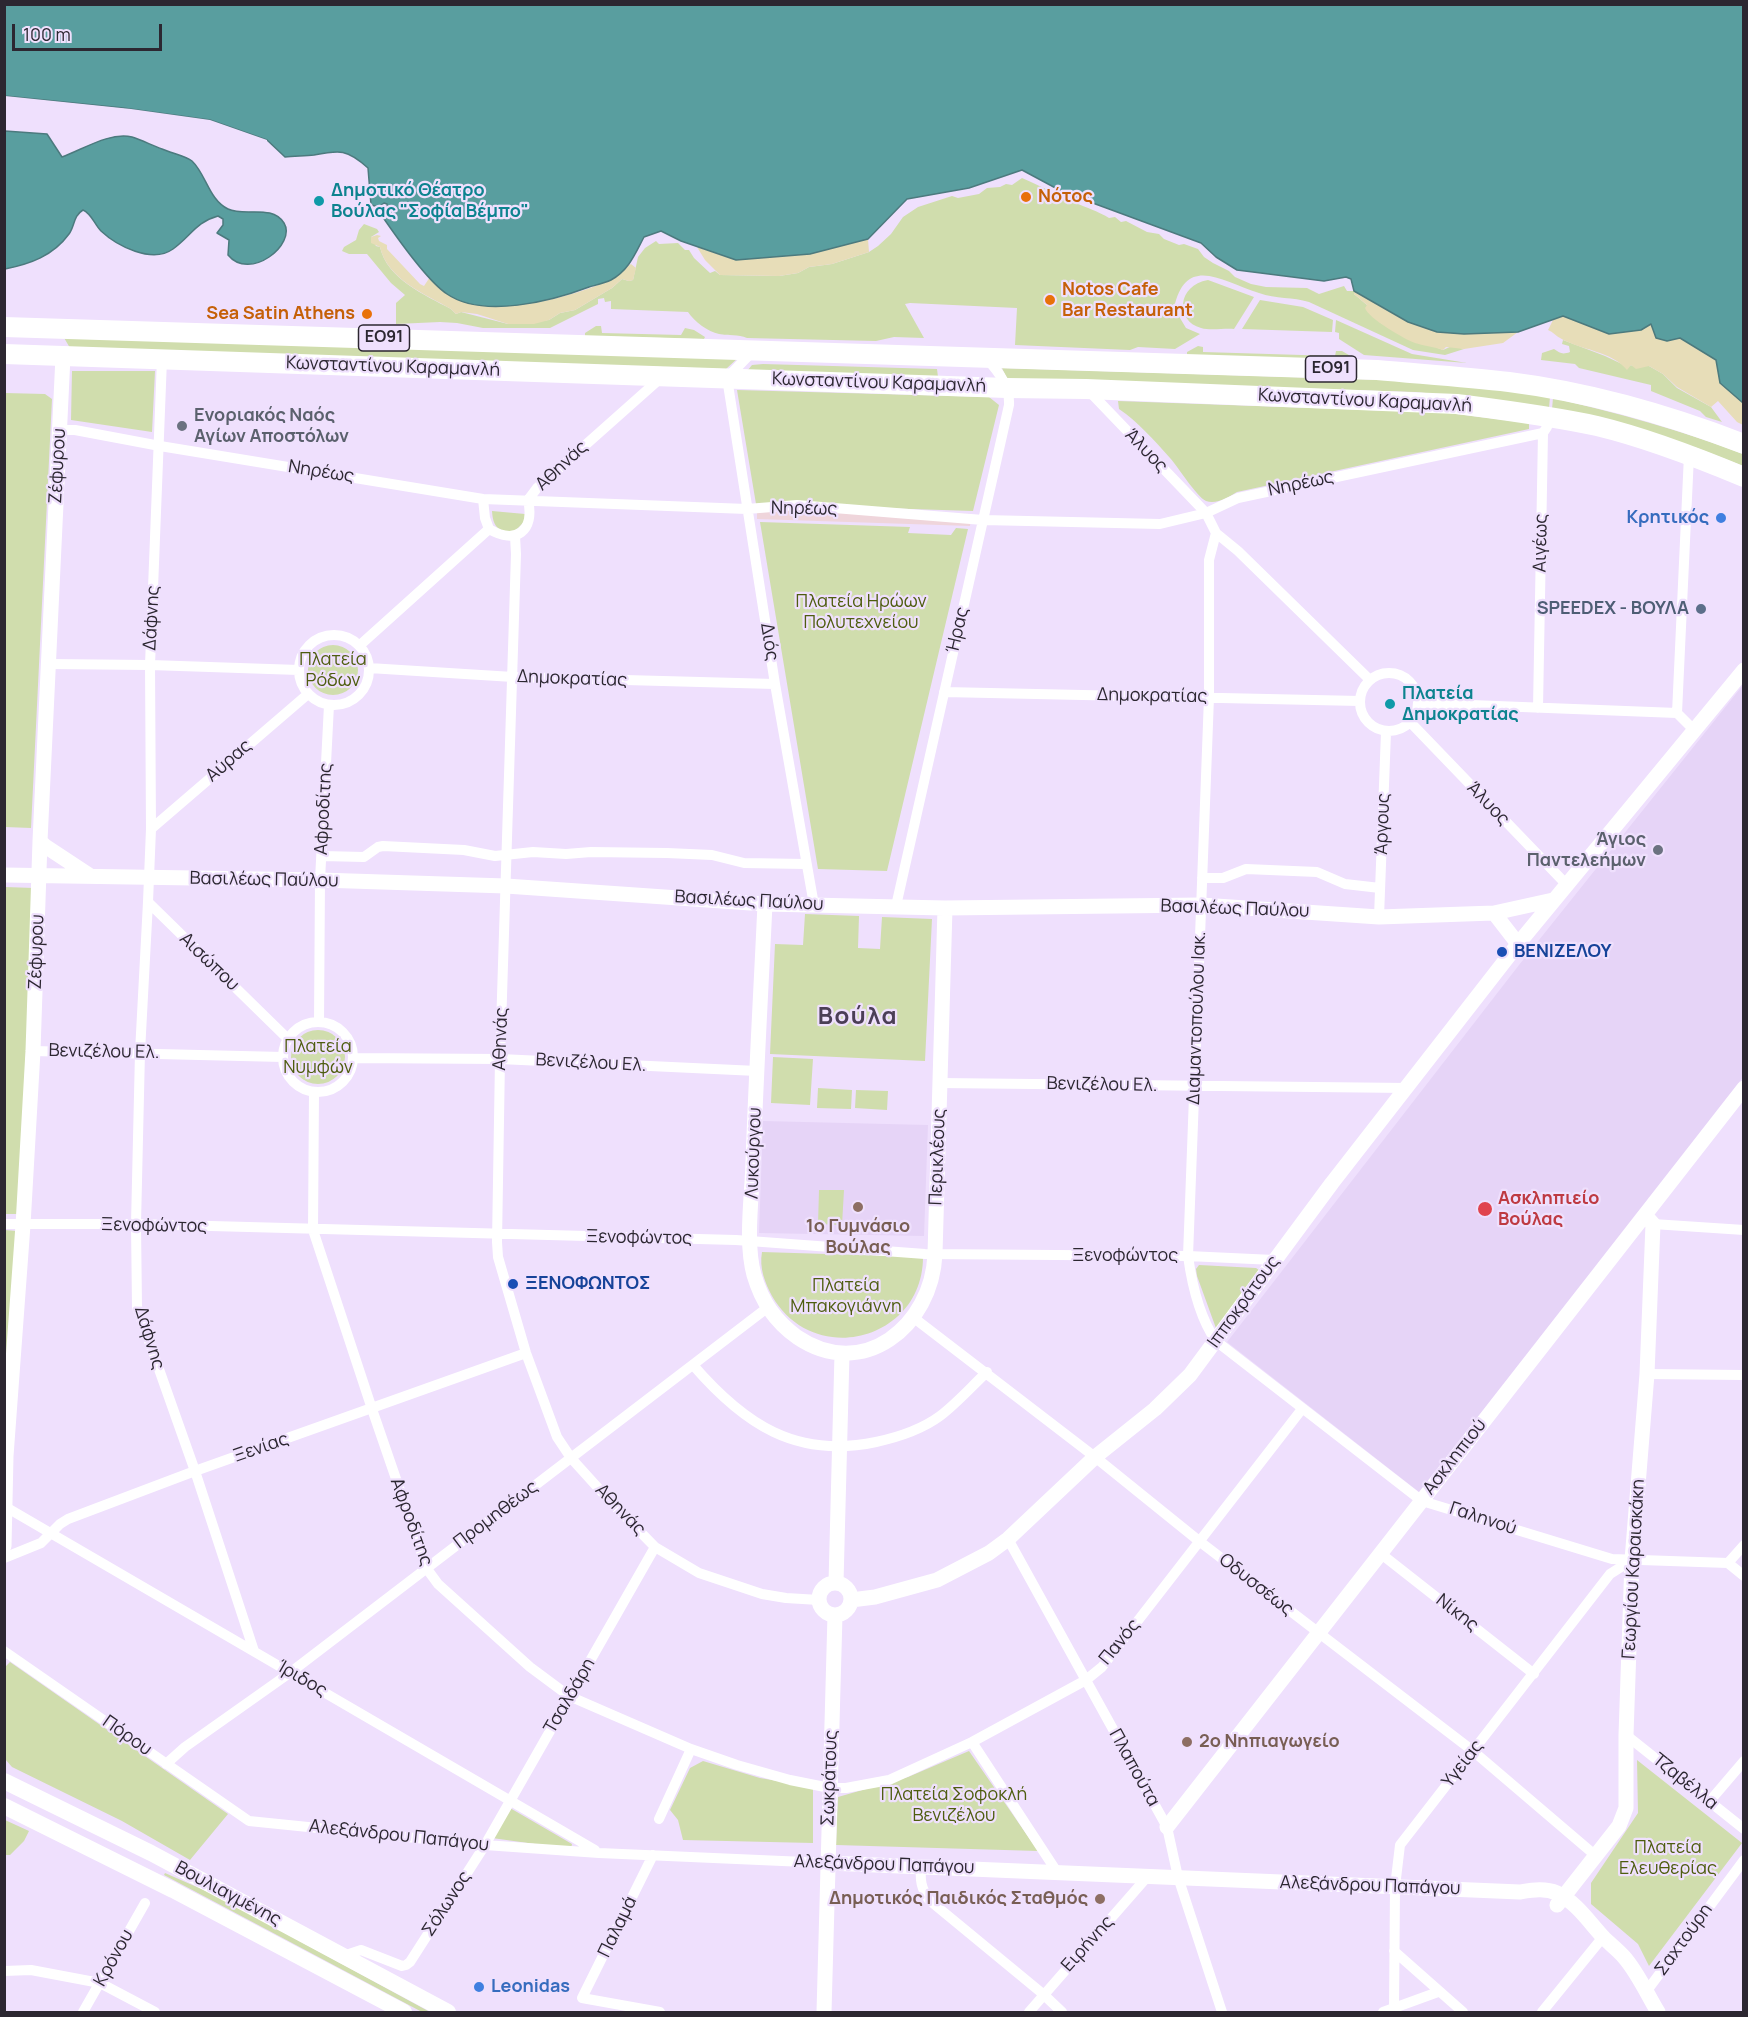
<!DOCTYPE html>
<html>
<head>
<meta charset="utf-8">
<style>
	body { margin:0 }
	#map { position:relative; width:1748px; height:2017px; overflow:hidden; background:#efe0fd; font-family:Manrope,sans-serif }
	canvas { display:block }
	.frame { position:absolute; inset:0; border:6px solid #2c2731; pointer-events:none }
	.scale { position:absolute; left:12px; top:24px; width:150px; height:27px; box-sizing:border-box; border:3px solid #2c2731; border-top:0; padding-left:8px; font-size:18px; line-height:21px; white-space:nowrap; color:#2c2731; -webkit-text-stroke:4px #efe0fd; paint-order:stroke }
</style>
</head>
<body>
<div id="map">
<canvas width="1748" height="2017"></canvas>
<div class="frame"></div>
<div class="scale">100 m</div>
</div>
<script>
const ctx = document.querySelector('canvas').getContext('2d');
ctx.lineJoin = 'round';
function fillPath(path, color) { ctx.fillStyle = color; ctx.fill(path, 'evenodd'); }
function strokePath(path, color, width, dash) { ctx.strokeStyle = color; ctx.lineWidth = width; ctx.lineCap = dash ? 'butt' : 'round'; ctx.setLineDash(dash || []); ctx.stroke(path); }
function label(font, color, halo, rows, align = 'center') {
  ctx.font = font + ' Manrope,sans-serif'; ctx.lineWidth = 4.5; ctx.setLineDash([]); ctx.textBaseline = 'middle'; ctx.strokeStyle = halo; ctx.fillStyle = color; for (const [text, x, y, turn = 0] of rows) {
    ctx.save(); ctx.translate(x, y); ctx.rotate((+turn || 0) * Math.PI / 180); ctx.textAlign = isNaN(turn) ? turn : align; if (halo) ctx.strokeText(text, 0, 0); ctx.fillText(text, 0, 0); ctx.restore();
  }
}
fillPath(new Path2D(`
	M757 506 971 514 970 526 757 519Z`), '#efd5db');
fillPath(new Path2D(`
	M1743 685V1077L1419 1492 1227 1342 1519 965Z
	M763 1121 928 1125 924 1236 759 1233Z`), '#e6d4f7');
fillPath(new Path2D(`
	M1022 178C1033 183 1045 188 1056 194L1057 197C1066 199 1103 213 1109 218L1115 217 1121 222 1126 221 1147 232 1159 234 1164 239 1179 245 1184 244 1198 249 1204 257 1213 263 1229 271 1235 277 1251 284 1266 287 1307 288 1319 294 1344 286 1347 291H1354V294L1367 305 1381 323 1391 329 1443 350 1452 346 1464 349 1445 355 1413 350 1309 302C1293 297 1276 299 1259 293 1223 282 1186 253 1174 308L1186 328 1200 334 1175 349 1138 347 1130 350 1015 345 1017 308 910 303 905 304 924 338 894 337 876 341 747 338C738 334 729 336 719 334 708 332 694 321 688 312L611 309V301L605 302 604 298 598 299V304L550 328H483L457 323 440 322 396 324V303L405 295 391 283 367 254H349L342 251 344 247 356 240 359 230 364 224 377 229 379 232 371 237 376 246 380 247C387 279 425 295 451 309L456 314 461 312 508 324 549 320 560 313 575 310 612 288 622 279 629 281 633 280 638 257 645 248 656 241 659 244 678 243 685 250H689L694 258 710 273 715 271 720 275 779 276 798 273 809 267 832 264 869 252 878 246 891 234 903 217 918 207 952 196 958 198 979 194 987 188 1000 187 1006 184 1012 185Z
	M1208 280 1254 297 1234 329C1224 328 1211 331 1201 328 1175 321 1177 285 1208 280Z
	M1260 300 1303 307 1333 320 1332 332 1242 329Z
	M1336 320 1412 354 1467 363 1364 355 1339 339V333L1335 332Z
	M596 326H601L602 333 681 335 685 328 694 330 705 337 704 339 585 336V333Z
	M63 336 738 358 726 369 70 348Z
	M1563 340 1605 356 1624 365 1649 366 1663 374 1677 388 1711 407 1722 422 1706 417 1700 411 1651 391V385L1579 368 1575 364 1541 360 1542 353 1554 349C1560 353 1562 355 1570 352L1569 346 1562 344Z
	M1198 346 1203 347V352L1335 356 1336 351H1342L1354 358 1353 360 1187 355V352Z
	M763 364 937 369 938 377 747 371 752 365Z
	M1002 368 1416 381 1504 390 1550 397 1549 408 1468 397 1415 392 1007 379Z
	M72 371H155L152 432 71 420Z
	M737 390 989 397 999 405 973 511 756 504Z
	M5 393 45 394 52 399 31 828 5 827Z
	M1553 398C1618 413 1681 430 1743 454V466L1697 448 1552 409Z
	M1118 401 1448 413 1529 423V429L1237 492C1229 497 1216 505 1206 501 1196 496 1179 468 1170 458 1154 440 1138 422 1119 409Z
	M492 511 525 514 524 522 513 533C498 531 493 527 492 511Z
	M760 522 910 527 908 533 951 535 956 528 968 529 887 871 818 869Z
	M308 670a25 25 0 1 1 50 0a25 25 0 1 1-50 0Z
	M5 887 34 888 18 1214H5Z
	M805 914 859 916 858 948 880 949 882 917 932 919 925 1061 770 1054 775 944 803 945Z
	M291 1057a27 27 0 1 1 54 0a27 27 0 1 1-54 0Z
	M773 1057 813 1059 810 1105 771 1103Z
	M818 1088 852 1090 851 1109 817 1108Z
	M856 1090 888 1091 887 1110 855 1108Z
	M819 1190H844L842 1225 818 1224Z
	M5 1230 16 1231 5 1398Z
	M762 1252 923 1257C923 1340 814 1369 772 1296 765 1283 759 1268 762 1252Z
	M1199 1265 1256 1268 1259 1270 1217 1331 1197 1276 1196 1269Z
	M10 1662 228 1814 190 1860 122 1821 12 1767 5 1759V1667Z
	M969 1751 1038 1851 836 1845 838 1797 908 1777Z
	M1637 1760 1742 1843 1649 1966 1638 1944 1591 1904V1883L1638 1813Z
	M703 1761 760 1778 813 1787V1843L683 1840 678 1820 670 1810 690 1768Z
	M510 1808 572 1844 571 1849 492 1838Z
	M5 1820 29 1831 24 1841 10 1855H5Z
	M165 1873 215 1895 430 2012H422L164 1875Z`), '#d0ddad');
fillPath(new Path2D(`
	M377 235 381 236 378 238 379 241 387 245V249L420 284 424 286 430 277C435 283 441 289 447 294 484 321 569 298 608 281 617 277 624 269 631 264L636 268 633 280 629 281 622 279 612 288 575 310 560 313 549 320 534 324H508L477 314 461 312 456 314 451 309C425 294 387 279 380 247L371 243V237Z
	M868 239 869 252 832 264 809 267 798 273 779 276 720 275 705 260 697 247 736 260 810 254Z
	M1354 291C1373 299 1388 313 1407 321 1444 337 1479 333 1518 332L1503 343 1464 349 1446 347 1443 350C1434 347 1425 346 1415 343 1404 339 1368 318 1365 308L1367 305 1354 294Z
	M1563 316 1609 334 1651 323 1667 341 1680 338 1716 360 1720 383 1743 403V425L1737 422 1718 401 1711 407 1677 387 1663 374 1649 366 1636 369 1631 365 1627 370C1612 351 1580 350 1560 338 1556 336 1553 332 1548 330L1553 320Z`), '#e7ddb8');
const water = new Path2D(`
	M4 5H1743V403L1720 383 1716 360 1680 338 1667 341 1656 338 1651 324 1641 330 1609 334 1563 316 1518 332 1464 334 1437 332 1408 322 1354 291 1351 279 1346 277 1324 281 1237 270 1216 257 1201 243 1063 192 1022 170 969 188 907 199 868 239 810 254 736 260 681 241 661 231 644 237C635 254 629 270 611 280 605 283 596 285 589 287 552 301 483 319 447 294 426 280 395 235 380 213L388 211 387 204 384 203 379 207 371 205 368 168C347 149 340 150 314 155 305 156 294 156 285 157L267 140 210 120 123 108 5 96Z
	M5 131 47 134 62 157C84 149 109 132 132 137 142 140 153 146 162 149 171 153 186 156 192 161 206 174 209 200 228 209 245 217 272 204 284 223 297 244 250 282 228 255L229 240 217 233 223 225V219L218 216C196 222 191 236 173 249 152 264 117 246 101 231 94 224 92 214 83 210 73 216 75 226 69 234 53 256 30 264 5 269Z`);
fillPath(water, '#599e9f');
strokePath(water, '#4c7a7e', 1.5);
fillPath(new Path2D(`
	M5 96 131 109 210 120 267 140V144L210 123 123 111 4 99Z`), '#efe0fd');
strokePath(new Path2D(`
	M753 351 727 378 775 684 814 905
	M162 359 150 665 151 829 148 902 288 1039
	M1088 390 1206 513 1216 533 1209 560V697L1188 1256C1192 1285 1199 1317 1216 1341L1422 1501 1612 1559 1728 1563
	M59 430H75L160 446 483 499 747 509 797 505 983 520 1160 524 1206 513 1238 498 1543 433
	M1689 455 1677 713 1693 729
	M483 499 485 518 489 529C516 545 535 531 528 500L537 488 663 376
	M1216 533 1238 551 1370 680
	M515 536 516 554 500 1059 497 1242 498 1257 526 1353 557 1437 571 1458 609 1500 655 1547 699 1573 762 1594 786 1598 819 1600
	M299 670a35 35 0 1 1 70 0a35 35 0 1 1-70 0Z
	M359 646 489 529
	M49 664 150 665 299 670
	M369 668 513 677 775 684
	M1360 702a29 29 0 1 1 58 0a29 29 0 1 1-58 0Z
	M944 692 1360 701
	M1419 703 1677 713
	M1538 708 1543 433 1547 427
	M1411 723 1566 884
	M151 829 308 694
	M322 856 364 857 378 847 383 846 464 850 495 856 533 852 566 854 591 852 667 853 712 855 744 863 806 864
	M1202 878H1223L1246 869 1317 872 1345 884 1380 888
	M148 902 140 1052 136 1224 137 1307 195 1471 254 1651
	M896 906 1009 405C1010 387 999 372 987 359
	M1379 917 1386 732
	M319 1022 320 880 329 705
	M283 1057a35 35 0 1 1 70 0a35 35 0 1 1-70 0Z
	M33 1051 283 1057
	M353 1058 500 1059 757 1071
	M940 1083 1408 1088
	M314 1092 313 1230 372 1409 427 1569 438 1584 530 1667 569 1696 691 1749 737 1765 790 1780 830 1788H846L889 1780 972 1742 1086 1680 1102 1667 1302 1409
	M4 1224H136L736 1240 925 1254 1188 1256 1274 1260
	M1653 1224 1744 1230
	M914 1318 1095 1457 1199 1541 1473 1751 1596 1856
	M693 1365C744 1424 796 1459 876 1442 899 1437 921 1430 940 1416 957 1403 971 1387 987 1372
	M1647 1374 1744 1375
	M4 1506 595 1850
	M1008 1539 1167 1827 1178 1877 1222 2012
	M1380 1553 1534 1674
	M4 1558 41 1543 60 1524 68 1519 195 1471 526 1353
	M1728 1563 1744 1545
	M1728 1563 1744 1576
	M4 1651 249 1821 485 1845 599 1853 828 1863
	M1626 1735 1744 1829
	M972 1742 1057 1872
	M166 1764 185 1747 291 1672 767 1308
	M1709 1802 1744 1761
	M659 1819 691 1749
	M653 1855 582 1998 660 2012
	M921 1867C920 1880 921 1888 929 1900L1043 1994 1062 2012
	M1394 1951 1463 2012
	M343 1956 361 1950 402 1966 406 1965 410 1962 485 1845 655 1547
	M4 1971 31 1970 100 1983 155 2012
	M1646 1992 1744 1860
	M1394 2009 1395 1887 1400 1845 1610 1574 1632 1560
	M83 2012 145 1903
	M1029 2012 1148 1876
	M1383 2012 1438 1992
	M1542 2012 1603 1937`), '#fff', 10);
strokePath(new Path2D(`
	M40 841 45 846 89 875
	M4 875 320 880 506 886 765 904 945 908 1201 905 1379 917 1494 913 1553 900
	M765 904C761 990 756 1076 753 1162 752 1197 745 1242 754 1275 762 1302 775 1321 797 1337 863 1382 932 1326 935 1254L945 908
	M1494 913 1518 944
	M4 1546 6 1456 23 1225 33 1051 40 841 63 356
	M819 1599a16 16 0 1 1 32 0a16 16 0 1 1-32 0Z
	M836 1583 842 1354
	M851 1600 875 1597 937 1580 989 1553 1008 1539 1095 1457 1155 1409 1190 1375 1332 1183 1518 944 1744 670
	M1167 1827 1744 1088
	M828 1863 1520 1892C1533 1890 1545 1888 1557 1893 1577 1903 1589 1922 1604 1938 1610 1944 1618 1950 1624 1957 1638 1973 1647 1994 1658 2012
	M1557 1905 1619 1826 1626 1808V1735L1632 1560 1647 1374 1653 1224 1645 1215
	M824 2012 835 1615`), '#fff', 15);
strokePath(new Path2D(`
	M4 1781 151 1853 448 2012
	M4 1806 173 1890 404 2012`), '#fff', 16);
strokePath(new Path2D(`
	M4 327 1377 370C1421 374 1465 377 1509 382 1589 392 1669 415 1744 444
	M4 354 1007 388 1086 389 1457 404C1503 410 1551 416 1597 426 1647 438 1696 457 1744 477`), '#fff', 20);
for (const [x, y, r, color] of [
	[1026,197,6,"#e8710a"],
	[319,201,6,"#0f9aa8"],
	[1050,300,6,"#e8710a"],
	[367,314,6,"#e8710a"],
	[182,426,6,"#6b7280"],
	[1721,518,6,"#3f7fe0"],
	[1701,609,6,"#5c6f8a"],
	[1390,704,6,"#0f9aa8"],
	[1658,850,6,"#6b7280"],
	[1502,952,6,"#1a4fb4"],
	[858,1207,6,"#8d6e63"],
	[1485,1209,8,"#e0444e"],
	[513,1284,6,"#1a4fb4"],
	[1187,1742,6,"#8d6e63"],
	[1100,1899,6,"#8d6e63"],
	[479,1987,6,"#3f7fe0"]
]) { const dot = new Path2D(); dot.arc(x, y, r, 0, 2 * Math.PI); ctx.fillStyle = color; ctx.fill(dot); strokePath(dot, '#efe0fd', 2); }
for (const [x, y, w] of [
	[384,338,51],
	[1331,369,51]
]) { const box = new Path2D(); box.roundRect(x - w / 2, y - 13, w, 26, 4.5); ctx.fillStyle = '#efe0fd'; ctx.fill(box); strokePath(box, '#2c2731', 1.5); }
label('bold 16px', '#2c2731', null, [
	["ΕΟ91",384,338],
	["ΕΟ91",1331,369]
]);
label('bold 18px', '#0d838f', '#efe0fd', [
	["Δημοτικό Θέατρο",331,191],
	["Βούλας \"Σοφία Βέμπο\"",331,212],
	["Πλατεία",1402,694],
	["Δημοκρατίας",1402,715]
], 'left');
label('bold 18px', '#c56008', '#efe0fd', [
	["Νότος",1038,197],
	["Notos Cafe",1062,290],
	["Bar Restaurant",1062,311],
	["Sea Satin Athens",355,314,"right"]
], 'left');
label('18px', '#2c2731', '#efe0fd', [
	["Κωνσταντίνου Καραμανλή",393,367,2],
	["Κωνσταντίνου Καραμανλή",879,383,2],
	["Κωνσταντίνου Καραμανλή",1365,401,3],
	["Άλυος",1146,451,46],
	["Ζέφυρου",58,466,-87],
	["Αθηνάς",562,466,-43],
	["Νηρέως",321,472,9],
	["Νηρέως",1301,484,-12],
	["Νηρέως",804,509,1],
	["Αιγέως",1541,543,-89],
	["Δάφνης",152,618,-87],
	["Ήρας",958,630,-77],
	["Διός",769,642,81],
	["Δημοκρατίας",572,679,2],
	["Δημοκρατίας",1152,696,1],
	["Αύρας",229,761,-41],
	["Άλυος",1488,804,46],
	["Αφροδίτης",324,809,-87],
	["Άργους",1383,824,-88],
	["Βασιλέως Παύλου",264,880,1],
	["Βασιλέως Παύλου",749,901,3],
	["Βασιλέως Παύλου",1235,909,2],
	["Ζέφυρου",37,952,-88],
	["Αισώπου",209,962,44],
	["Διαμαντοπούλου Ιακ.",1197,1018,-88],
	["Αθηνάς",501,1039,-88],
	["Βενιζέλου Ελ.",104,1052,1],
	["Βενιζέλου Ελ.",591,1063,3],
	["Βενιζέλου Ελ.",1102,1085,1],
	["Λυκούργου",754,1153,-88],
	["Περικλέους",938,1157,-88],
	["Ξενοφώντος",154,1226,1],
	["Ξενοφώντος",639,1238,1],
	["Ξενοφώντος",1125,1256],
	["Ιπποκράτους",1244,1302,-54],
	["Δάφνης",149,1338,73],
	["Ξενίας",261,1448,-19],
	["Ασκληπιού",1455,1457,-52],
	["Αθηνάς",620,1510,46],
	["Προμηθέως",496,1515,-37],
	["Γαληνού",1483,1519,18],
	["Αφροδίτης",411,1522,70],
	["Γεωργίου Καραισκάκη",1634,1569,-87],
	["Οδυσσέως",1256,1585,38],
	["Νίκης",1457,1613,38],
	["Πανός",1120,1642,-51],
	["Ίριδος",302,1679,30],
	["Τσαλδάρη",570,1696,-60],
	["Πόρου",127,1736,35],
	["Υγείας",1463,1764,-52],
	["Πλαπούτα",1134,1768,61],
	["Σωκράτους",830,1778,-88],
	["Τζαβέλλα",1685,1782,39],
	["Αλεξάνδρου Παπάγου",399,1836,6],
	["Αλεξάνδρου Παπάγου",884,1865,2],
	["Αλεξάνδρου Παπάγου",1370,1886,2],
	["Βουλιαγμένης",228,1894,28],
	["Σόλωνος",447,1904,-57],
	["Παλαμά",618,1927,-64],
	["Σαχτούρη",1684,1940,-54],
	["Ειρήνης",1088,1944,-48],
	["Κρόνου",114,1958,-61]
]);
label('bold 18px', '#5b616d', '#efe0fd', [
	["Ενοριακός Ναός",194,416],
	["Αγίων Αποστόλων",194,437],
	["Άγιος",1646,840,"right"],
	["Παντελεήμων",1646,861,"right"]
], 'left');
label('bold 18px', '#366cbe', '#efe0fd', [
	["Κρητικός",1709,518],
	["Leonidas",491,1987,"left"]
], 'right');
label('18px', '#4e5d0f', '#efe0fd', [
	["Πλατεία Ηρώων",861,602],
	["Πολυτεχνείου",861,623],
	["Πλατεία",333,660],
	["Ρόδων",333,681],
	["Πλατεία",318,1047],
	["Νυμφών",318,1068],
	["Πλατεία",846,1286],
	["Μπακογιάννη",846,1307],
	["Πλατεία Σοφοκλή",954,1795],
	["Βενιζέλου",954,1816],
	["Πλατεία",1668,1848],
	["Ελευθερίας",1668,1869]
]);
label('bold 18px', '#4e5e75', '#efe0fd', [
	["SPEEDEX - ΒΟΥΛΑ",1689,609]
], 'right');
label('bold 18px', '#164399', '#efe0fd', [
	["ΒΕΝΙΖΕΛΟΥ",1514,952],
	["ΞΕΝΟΦΩΝΤΟΣ",525,1284]
], 'left');
label('bold 18px', '#be3a42', '#efe0fd', [
	["Ασκληπιείο",1498,1199],
	["Βούλας",1498,1220]
], 'left');
label('bold 18px', '#785e54', '#efe0fd', [
	["1ο Γυμνάσιο",858,1227],
	["Βούλας",858,1248],
	["2ο Νηπιαγωγείο",1199,1742,"left"],
	["Δημοτικός Παιδικός Σταθμός",1088,1899,"right"]
]);
ctx.letterSpacing = '1.5px';
label('bold 24px', '#4b3e56', '#efe0fd', [
	["Βούλα",858,1017]
]);
ctx.letterSpacing = '0px';
</script>
</body>
</html>
